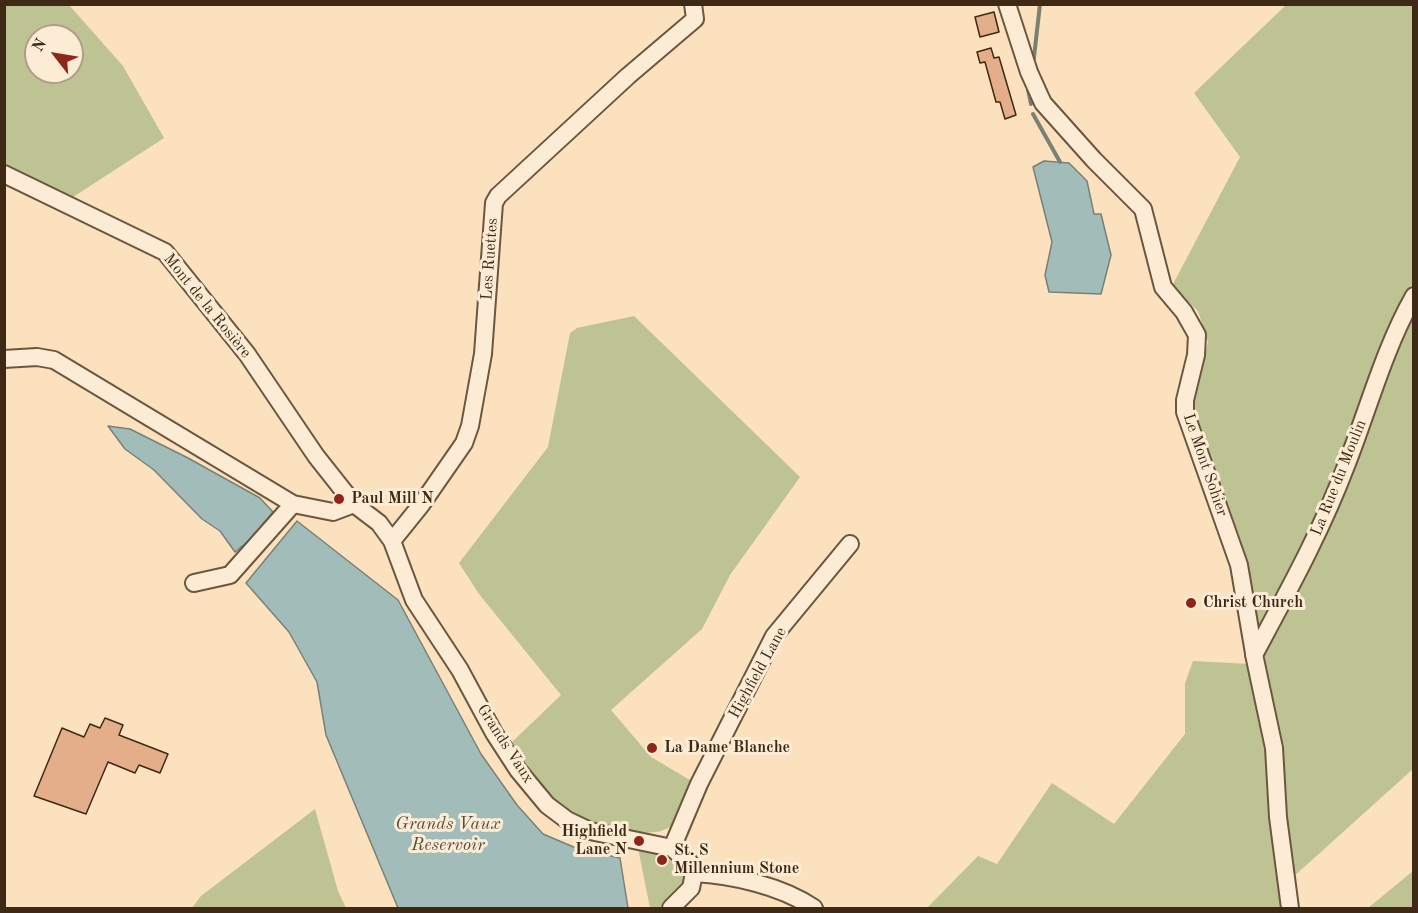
<!DOCTYPE html>
<html>
<head>
<meta charset="utf-8">
<style>
	body { margin:0 }
	#map { position:relative; width:1418px; height:913px; overflow:hidden; background:#fbe1be; font-family:"Old Standard TT",serif }
	canvas { display:block }
	.frame { position:absolute; inset:0; border:6px solid #3d2914; pointer-events:none }
	.north { position:absolute; left:24px; top:24px; width:60px; height:60px; box-sizing:border-box; background:#fcecd5; border:2px solid #b09e88; border-radius:50%; rotate:301deg; font-size:16px; font-weight:700; line-height:24px; text-align:center; color:#3d2914 }
	.north::after { content:''; display:block; margin:auto; width:21px; height:27px; background:#8f2418; clip-path:polygon(50% 0,100% 100%,50% 72%,0 100%) }
</style>
</head>
<body>
<div id="map">
<canvas width="1418" height="913"></canvas>
<div class="frame"></div>
<div class="north">N</div>
</div>
<script>
const ctx = document.querySelector('canvas').getContext('2d');
ctx.lineJoin = 'round';
function fillPath(path, color) { ctx.fillStyle = color; ctx.fill(path, 'evenodd'); }
function strokePath(path, color, width, dash) { ctx.strokeStyle = color; ctx.lineWidth = width; ctx.lineCap = dash ? 'butt' : 'round'; ctx.setLineDash(dash || []); ctx.stroke(path); }
function label(font, color, halo, rows, align = 'center') {
  ctx.font = font + ' "Old Standard TT",serif'; ctx.lineWidth = 6; ctx.setLineDash([]); ctx.textBaseline = 'middle'; ctx.strokeStyle = halo; ctx.fillStyle = color; for (const [text, x, y, turn = 0] of rows) {
    ctx.save(); ctx.translate(x, y); ctx.rotate((+turn || 0) * Math.PI / 180); ctx.textAlign = isNaN(turn) ? turn : align; if (halo) ctx.strokeText(text, 0, 0); ctx.fillText(text, 0, 0); ctx.restore();
  }
}
fillPath(new Path2D(`
	M5 5H69L123 66 164 138 70 199 5 168ZM36 36H72V72H36Z
	M1286 5H1413V282L1391 325 1329 492 1258 636 1235 526 1197 429 1192 404 1208 342 1198 311 1172 286 1240 157 1194 93Z
	M1413 307V769L1292 878 1260 657Z
	M634 316 800 477 730 575 702 629 611 710 651 757 695 783 676 825C669 827 662 832 655 832 625 836 581 827 558 806 539 789 525 765 510 744L561 695 479 594 459 563 548 447 570 333 577 328Z
	M1193 661 1249 664 1269 756 1285 908H927L978 856 997 864 1052 783 1114 824 1185 734V683Z
	M315 809 338 891 346 908H192L201 896Z
	M638 848 672 856 684 877 680 888 663 908H650Z
	M1413 871V908H1368Z`), '#bdc392');
const water = new Path2D(`
	M1044 161 1069 163 1087 181 1094 214H1101L1111 255 1101 294 1049 292 1045 275 1052 242 1033 167Z
	M108 426 130 429 188 458 260 498 273 512 252 538 235 552 220 531 202 519 154 470 125 449Z
	M297 521 398 600 481 754 517 805 543 834 576 848 620 858 628 908H398L326 735 317 682 289 632 246 583Z`);
fillPath(water, '#a1bcb9');
strokePath(water, '#798177', 1.5);
strokePath(new Path2D(`
	M1033 66 1040 4
	M1028 89 1031 104
	M1033 114 1060 162`), '#798177', 4);
const building = new Path2D(`
	M994 12 999 32 980 37 975 17Z
	M991 48 994 58 999 57 1016 115 1005 119 1000 102H996L985 62 980 63 977 52Z
	M105 718 123 725 119 735 168 754 160 773 139 765 135 773 108 762 86 814 34 796 62 728 84 737 90 724 100 728Z`);
fillPath(building, '#e3ae89');
strokePath(building, '#3d2914', 1.5);
const minor = new Path2D(`
	M1007 4 1029 72 1043 103 1094 160 1143 209 1163 287 1184 312 1197 335 1196 355 1185 400V412L1239 565 1255 659 1274 748 1278 817 1290 908
	M4 174 165 252 247 354 316 456 354 504 379 523 392 541 414 600 460 670 494 733 518 770 547 805 567 820 590 831 672 848 690 863 694 873 691 888 671 908
	M4 359 37 357 54 360 293 504
	M392 541 421 505 464 443 470 426 483 354 494 203 498 196 628 76 695 19 693 4
	M194 583 230 575 293 504 333 512 354 504
	M1254 655C1287 593 1321 532 1346 466 1368 410 1384 349 1414 296
	M672 848 699 784 774 636 850 544
	M694 873C733 875 781 886 814 908`);
strokePath(minor, '#6c573e', 20);
strokePath(minor, '#fcecd5', 16);
for (const [x, y, r, color] of [
	[339,499,6,"#8f2418"],
	[1191,603,6,"#8f2418"],
	[652,748,6,"#8f2418"],
	[639,841,6,"#8f2418"],
	[662,860,6,"#8f2418"]
]) { const dot = new Path2D(); dot.arc(x, y, r, 0, 2 * Math.PI); ctx.fillStyle = color; ctx.fill(dot); strokePath(dot, '#fcecd5', 2); }
label('16px', '#3d2914', '#fcecd5', [
	["Les Ruettes",490,259,-86],
	["Mont de la Rosière",207,306,51],
	["Le Mont Sohier",1205,465,71],
	["La Rue du Moulin",1339,478,-68],
	["Highfield Lane",758,673,-61],
	["Grands Vaux",505,744,57]
]);
label('bold 16px', '#3d2914', '#fcecd5', [
	["Paul Mill N",351,499],
	["Christ Church",1203,603],
	["La Dame Blanche",664,748],
	["Highfield",627,832,"right"],
	["Lane N",627,850,"right"],
	["St. S",674,851],
	["Millennium Stone",674,869]
], 'left');
label('italic 18px', '#564e3d', '#fcecd5', [
	["Grands Vaux",448,824],
	["Reservoir",448,845]
]);
</script>
</body>
</html>
